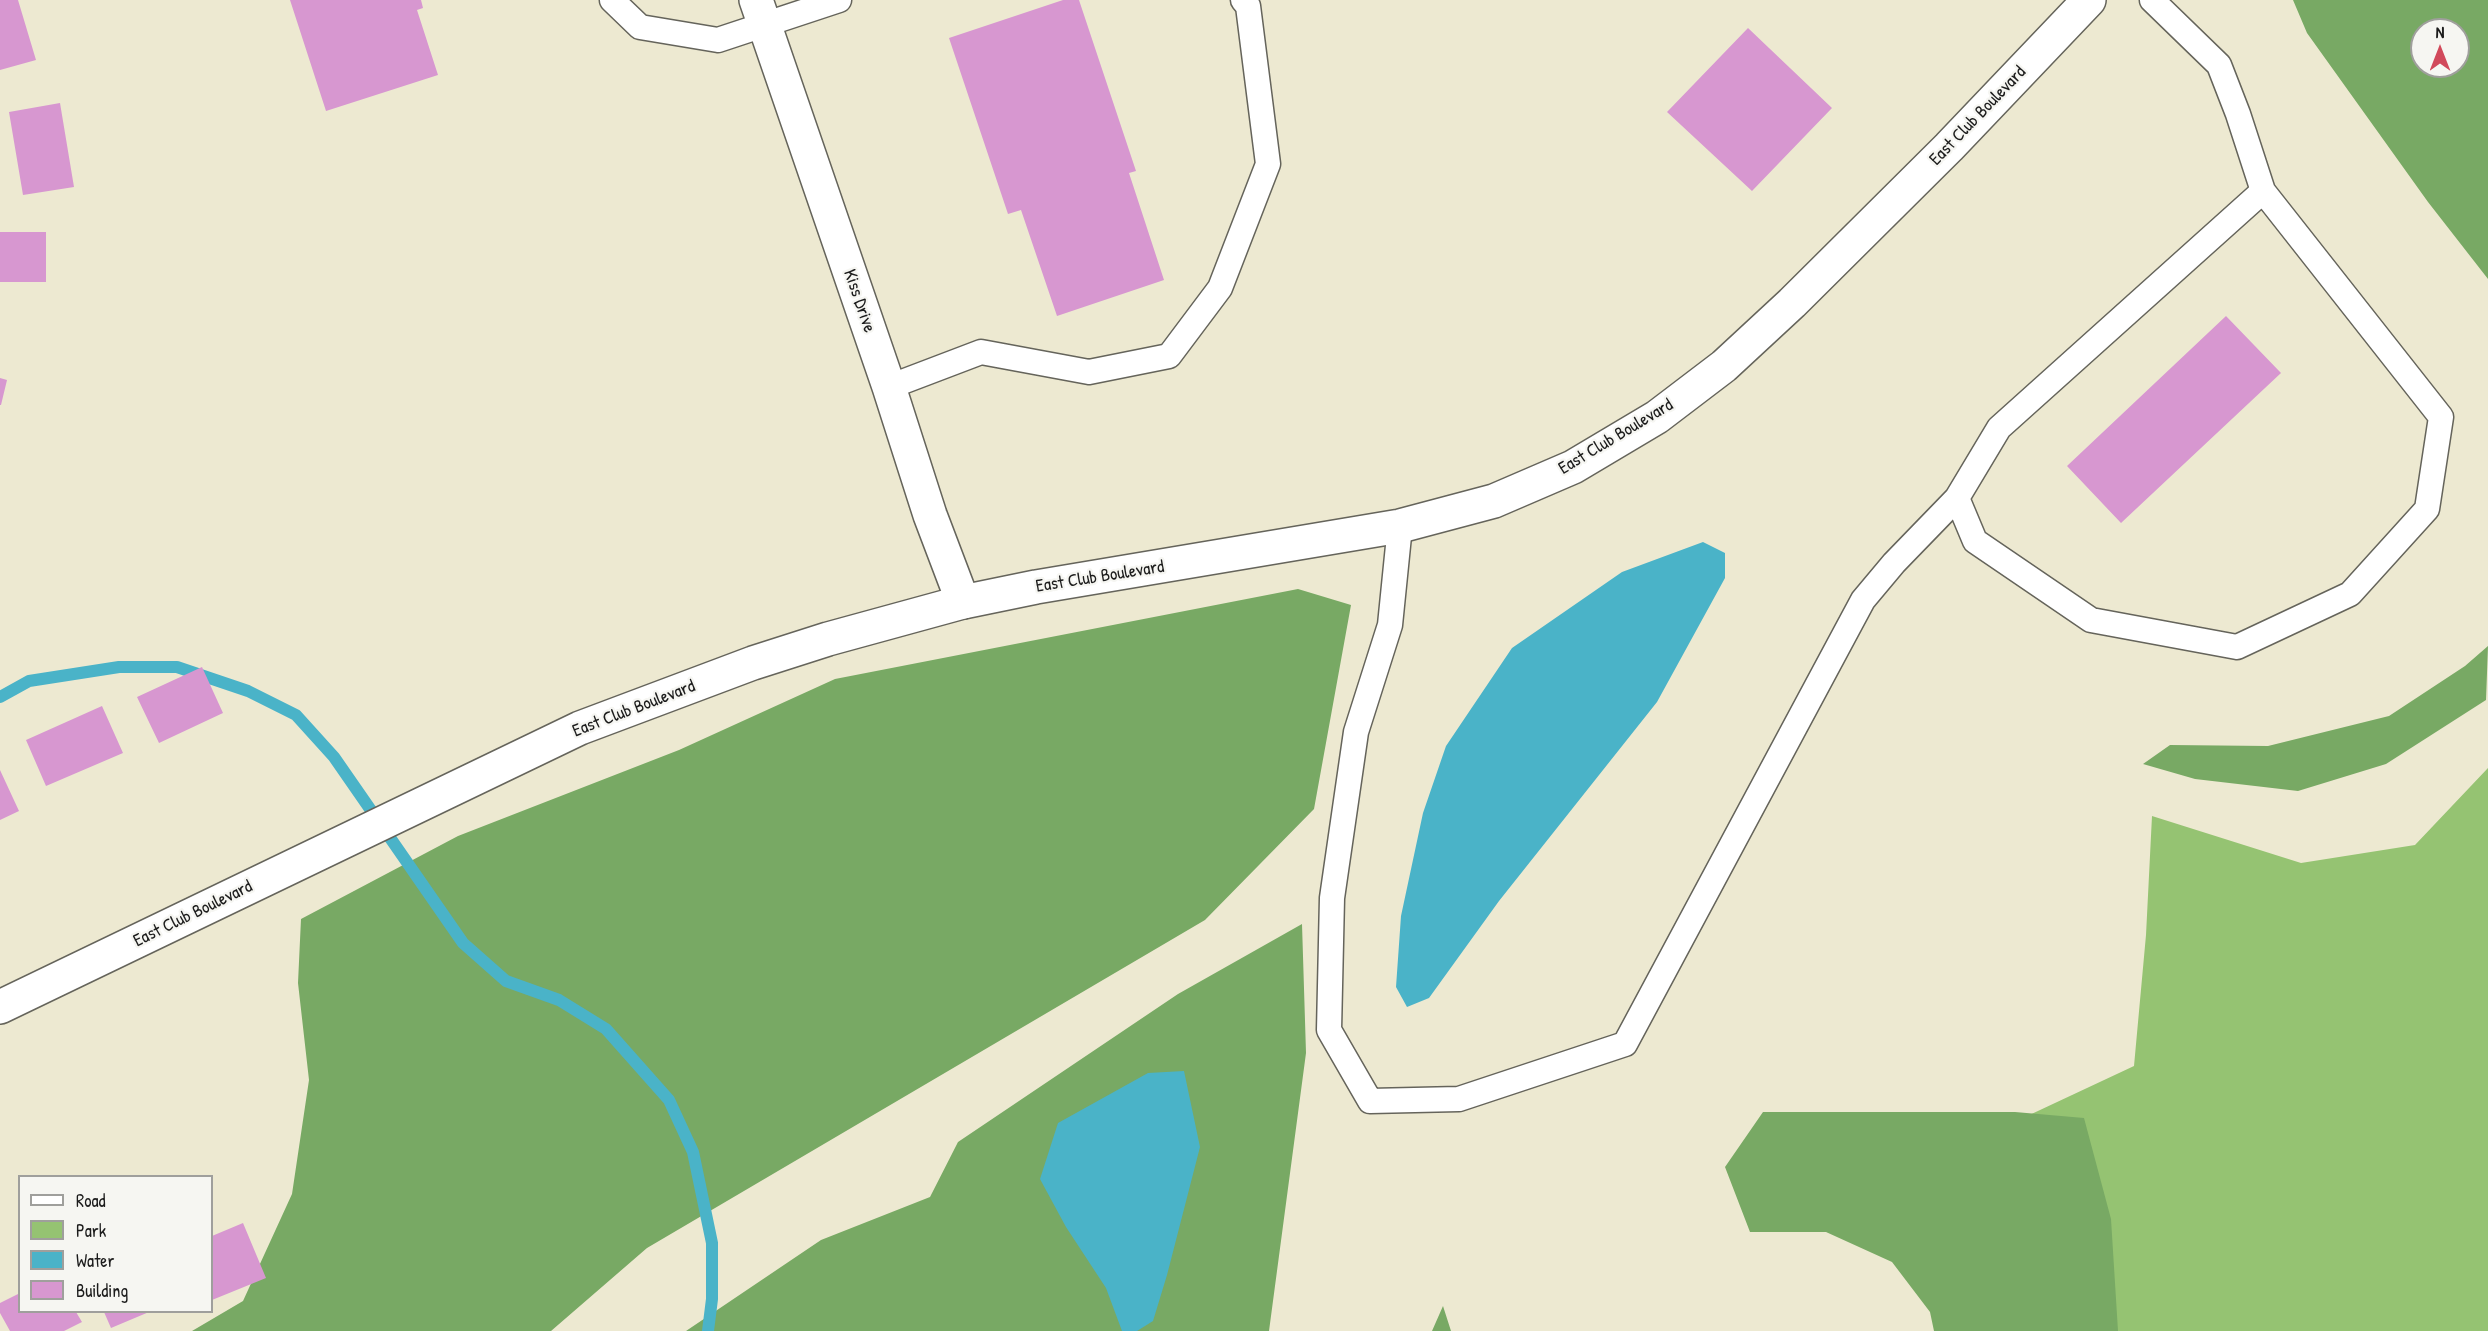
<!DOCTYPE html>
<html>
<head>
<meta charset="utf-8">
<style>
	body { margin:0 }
	#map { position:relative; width:2488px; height:1331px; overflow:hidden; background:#ede9d1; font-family:"Patrick Hand",sans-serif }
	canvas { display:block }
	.legend { position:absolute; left:18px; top:1175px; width:195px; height:138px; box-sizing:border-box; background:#f6f6f2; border:2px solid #9f9f9c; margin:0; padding:8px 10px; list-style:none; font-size:18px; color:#1c1c1c }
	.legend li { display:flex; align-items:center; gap:12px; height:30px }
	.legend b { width:30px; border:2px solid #9f9f9c }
	.north { position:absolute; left:2410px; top:18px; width:60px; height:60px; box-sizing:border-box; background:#f6f6f2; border:2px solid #9f9f9c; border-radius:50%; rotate:0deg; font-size:16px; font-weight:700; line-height:24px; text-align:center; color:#1c1c1c }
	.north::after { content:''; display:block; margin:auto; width:21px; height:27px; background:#d1495b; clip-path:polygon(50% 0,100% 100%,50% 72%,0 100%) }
</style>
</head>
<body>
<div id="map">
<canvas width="2488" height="1331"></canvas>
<ul class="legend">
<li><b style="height:8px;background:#fff"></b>Road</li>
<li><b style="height:16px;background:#95c372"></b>Park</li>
<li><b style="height:16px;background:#4ab3c8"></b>Water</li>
<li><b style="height:16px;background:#d797d0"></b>Building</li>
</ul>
<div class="north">N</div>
</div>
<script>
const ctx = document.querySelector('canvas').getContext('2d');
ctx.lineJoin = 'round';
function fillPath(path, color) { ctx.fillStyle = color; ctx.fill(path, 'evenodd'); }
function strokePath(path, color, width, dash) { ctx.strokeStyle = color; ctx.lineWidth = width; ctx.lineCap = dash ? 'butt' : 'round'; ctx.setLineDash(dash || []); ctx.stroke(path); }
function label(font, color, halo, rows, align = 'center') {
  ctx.font = font + ' "Patrick Hand",sans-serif'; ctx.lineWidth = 4.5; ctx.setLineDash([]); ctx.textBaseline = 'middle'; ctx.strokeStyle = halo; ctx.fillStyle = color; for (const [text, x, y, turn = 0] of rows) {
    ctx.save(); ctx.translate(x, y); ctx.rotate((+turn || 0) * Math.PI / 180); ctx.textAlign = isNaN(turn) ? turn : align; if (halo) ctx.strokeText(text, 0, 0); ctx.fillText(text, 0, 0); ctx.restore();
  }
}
fillPath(new Path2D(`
	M2488 768V1331H2103L2008 1125 2134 1066 2146 935 2152 816 2301 863 2415 845Z`), '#95c372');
fillPath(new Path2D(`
	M2293 0H2488V279L2428 202 2307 33ZM2422 30H2458V66H2422Z
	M1298 589 1351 605 1314 809 1205 920 647 1248 551 1331H192L243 1301 292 1194 309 1080 298 983 301 919 458 836 679 750 835 679Z
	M2488 646 2486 700 2386 764 2298 791 2195 779 2143 764 2170 745 2268 746 2389 716 2465 666Z
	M1302 924 1306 1053 1269 1331H686L821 1240 930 1197 958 1142 1178 994Z
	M1763 1112H2015L2084 1118 2111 1219 2118 1331H1934L1930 1312 1892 1262 1826 1232H1750L1725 1167Z
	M1443 1306 1451 1331H1432Z`), '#78a964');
fillPath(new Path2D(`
	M1703 542 1725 553V578L1657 702 1499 901 1429 998 1407 1007 1396 987 1401 916 1423 813 1446 746 1512 648 1622 572Z
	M1184 1071 1200 1147 1167 1275 1153 1321 1137 1331H1122L1106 1288 1066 1227 1040 1179 1058 1123 1148 1073Z`), '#4ab3c8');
strokePath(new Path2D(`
	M0 697 29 681 119 667H177L248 691 296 715 334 757 463 943 506 981 559 1000 606 1029 669 1100 693 1152 712 1243V1299L708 1331`), '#4ab3c8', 12);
fillPath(new Path2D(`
	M0 0H18L36 60 0 70Z
	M290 0H421L423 8 417 10 438 75 326 111Z
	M1063 0H1079L1136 171 1129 173 1164 280 1057 316 1021 210 1008 214 949 38Z
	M1748 28 1832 108 1752 191 1667 112Z
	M60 103 74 187 23 195 9 112Z
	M0 232H46V282H0Z
	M2226 316 2281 373 2121 523 2067 466Z
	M0 378 7 380 1 405H0Z
	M202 667 223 713 159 743 137 697Z
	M102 706 123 753 46 786 26 740Z
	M0 770 19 811 0 820Z
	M243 1223 266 1278 212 1300V1236Z
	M20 1293V1312H76L82 1322 64 1331H10L0 1313V1303Z
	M104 1312H149L111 1328Z`), '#d797d0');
const service = new Path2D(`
	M612 0 640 27 718 40 839 0
	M2152 0 2219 65 2238 114 2263 191 2441 417 2427 509 2350 594 2237 647 2091 620 1975 541 1957 498 1999 428 2263 191
	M889 387 981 352 1089 372 1169 356 1220 288 1268 164 1248 6 1243 0
	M1400 526 1390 625 1356 732 1332 898 1329 1030 1370 1101 1459 1099 1625 1044 1863 600 1894 563 1957 498`);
const minor = new Path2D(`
	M756 0 889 387 930 515 963 602`);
const tertiary = new Path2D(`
	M0 1007 580 728 753 663 828 639 963 602 1036 587 1400 526 1494 501 1573 467 1657 417 1724 366 1792 303 1949 147 2089 0`);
strokePath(service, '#65645b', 27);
strokePath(minor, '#65645b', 36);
strokePath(tertiary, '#65645b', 36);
strokePath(service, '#fff', 24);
strokePath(minor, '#fff', 33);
strokePath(tertiary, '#fff', 33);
label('18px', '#1c1c1c', '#f6f6f2', [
	["East Club Boulevard",1978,116,-46],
	["Kiss Drive",859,301,71],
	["East Club Boulevard",1616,437,-31],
	["East Club Boulevard",1100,577,-9],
	["East Club Boulevard",634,709,-21],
	["East Club Boulevard",193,914,-26]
]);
</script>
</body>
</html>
